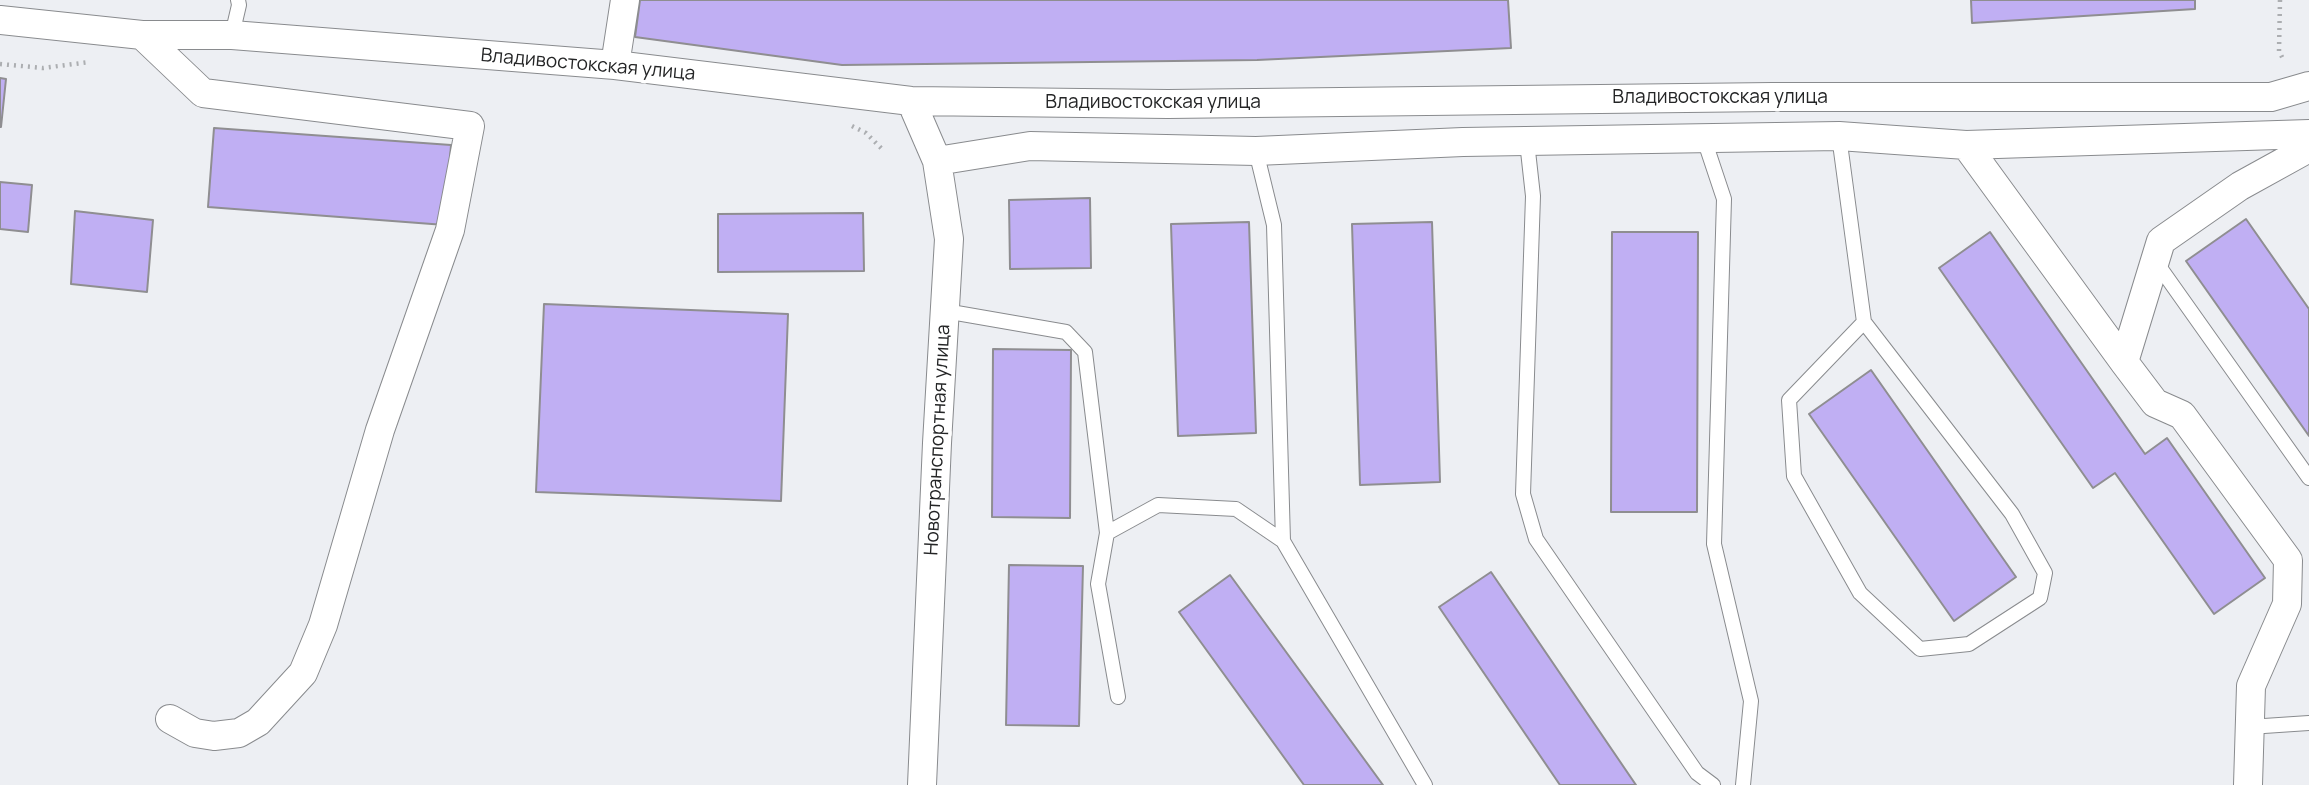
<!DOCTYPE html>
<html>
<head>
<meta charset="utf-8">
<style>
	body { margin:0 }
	canvas { display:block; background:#edeff3 }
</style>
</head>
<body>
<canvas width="2309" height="785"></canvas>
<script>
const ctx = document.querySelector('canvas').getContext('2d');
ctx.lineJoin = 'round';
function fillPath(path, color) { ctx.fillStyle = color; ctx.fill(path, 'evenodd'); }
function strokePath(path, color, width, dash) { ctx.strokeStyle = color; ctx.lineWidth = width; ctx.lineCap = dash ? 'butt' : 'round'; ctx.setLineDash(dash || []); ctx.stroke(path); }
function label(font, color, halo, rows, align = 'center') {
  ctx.font = font + ' Manrope,sans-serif'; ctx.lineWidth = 7; ctx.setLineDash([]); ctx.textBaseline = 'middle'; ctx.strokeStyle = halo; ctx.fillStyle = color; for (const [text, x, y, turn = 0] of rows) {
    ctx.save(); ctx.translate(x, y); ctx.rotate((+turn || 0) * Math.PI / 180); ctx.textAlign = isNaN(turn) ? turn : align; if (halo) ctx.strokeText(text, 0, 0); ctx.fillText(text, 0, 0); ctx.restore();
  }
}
const building = new Path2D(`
	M640 0H1508L1511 48 1257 60 842 65 635 37Z
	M1971 0H2195V9L1972 23Z
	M0 78 6 79 1 127H0Z
	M214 128 451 145 445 225 208 207Z
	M0 182 32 185 28 232 0 229Z
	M1090 198 1091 268 1010 269 1009 200Z
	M75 211 153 220 147 292 71 284Z
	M863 213 864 271 718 272V214Z
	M2246 219 2309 309V436L2186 261Z
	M1249 222 1256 433 1178 436 1171 224Z
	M1432 222 1440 482 1360 485 1352 224Z
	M1612 232H1698L1697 512H1611Z
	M1990 232 2145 454 2167 438 2265 578 2214 614 2115 473 2093 488 1939 268Z
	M544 304 788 314 781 501 536 492Z
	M993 349 1071 350 1070 518 992 517Z
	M1871 370 2016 577 1954 621 1809 414Z
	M1009 565 1083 566 1079 726 1006 725Z
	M1491 572 1636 785H1560L1439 607Z
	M1230 575 1383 785H1304L1179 612Z`);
fillPath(building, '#c0aff3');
strokePath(building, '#8f8e91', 2);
const service = new Path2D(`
	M232 35 239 5 238 0
	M1839 136 1864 322 1789 400 1794 476 1860 593 1920 649 1969 644 2040 598 2045 573 2012 514 1864 322
	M1704 139 1724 199 1714 544 1751 701 1743 785
	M1527 142 1533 196 1523 494 1536 539 1697 773 1713 785
	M1256 151 1274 225 1283 541
	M2156 262 2309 478
	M945 311 1066 332 1085 352 1107 533
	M1118 697 1098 584 1107 533 1158 505 1236 509 1283 541 1425 785
	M2249 727 2309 723`);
const minor = new Path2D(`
	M0 20 142 35H232L615 65 911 101 1168 104 1773 97H2271L2309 86
	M142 35 203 93 470 126 450 230 380 430 323 625 303 673 258 722 239 733 214 736 195 733 170 719
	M615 65 625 0
	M911 101 937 161 949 239 937 443 922 785
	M1966 145 2124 362
	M937 161 1030 146 1256 151 1463 142 1839 136 1966 145 2309 134
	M2248 785 2251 686 2287 604 2288 560 2182 415 2155 403 2124 362 2161 241 2240 186 2309 148`);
strokePath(service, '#898b8e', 16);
strokePath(minor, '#898b8e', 30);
strokePath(new Path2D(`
	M2280 0 2279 51 2284 61
	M0 64 43 68 90 62
	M852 126 866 133 883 150`), '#acaeb1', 4.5, [2, 5]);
strokePath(service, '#fff', 14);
strokePath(minor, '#fff', 28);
label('19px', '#242526', '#fff', [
	["Владивостокская улица",588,65,5],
	["Владивостокская улица",1720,98],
	["Владивостокская улица",1153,103],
	["Новотранспортная улица",938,440,-87]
]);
</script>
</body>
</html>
